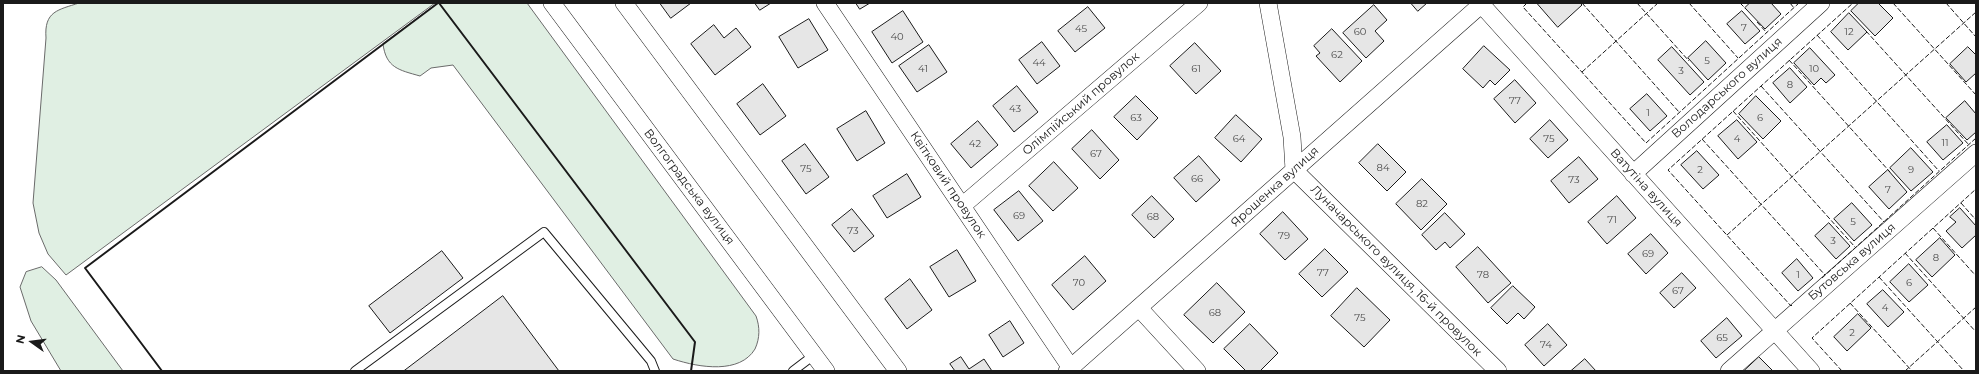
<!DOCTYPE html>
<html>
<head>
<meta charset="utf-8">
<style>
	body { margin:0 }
	#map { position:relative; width:1979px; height:374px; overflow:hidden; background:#fff; font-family:Montserrat,sans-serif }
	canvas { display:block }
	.frame { position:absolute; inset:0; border:4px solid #1a1a1a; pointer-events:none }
	.north { position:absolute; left:12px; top:322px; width:40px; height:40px; -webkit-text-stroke:3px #fff; paint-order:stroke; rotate:284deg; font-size:11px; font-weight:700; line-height:16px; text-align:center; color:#1a1a1a }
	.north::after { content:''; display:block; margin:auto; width:14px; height:18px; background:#1a1a1a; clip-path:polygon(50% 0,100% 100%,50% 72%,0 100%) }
</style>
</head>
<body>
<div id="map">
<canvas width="1979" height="374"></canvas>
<div class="frame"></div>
<div class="north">N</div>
</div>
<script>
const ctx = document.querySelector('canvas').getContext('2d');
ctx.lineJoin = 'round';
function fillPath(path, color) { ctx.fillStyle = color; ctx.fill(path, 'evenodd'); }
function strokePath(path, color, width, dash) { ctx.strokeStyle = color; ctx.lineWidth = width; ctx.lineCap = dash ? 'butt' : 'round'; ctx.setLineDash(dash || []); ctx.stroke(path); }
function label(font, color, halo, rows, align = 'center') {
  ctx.font = font + ' Montserrat,sans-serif'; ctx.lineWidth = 3; ctx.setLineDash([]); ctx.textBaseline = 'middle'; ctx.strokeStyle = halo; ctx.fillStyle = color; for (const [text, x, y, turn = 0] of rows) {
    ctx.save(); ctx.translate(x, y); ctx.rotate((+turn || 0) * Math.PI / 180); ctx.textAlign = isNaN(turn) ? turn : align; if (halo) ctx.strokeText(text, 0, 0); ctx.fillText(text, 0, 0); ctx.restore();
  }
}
const green = new Path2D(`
	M79 3H435L66 275 48 254 39 233 33 203 46 38C44 11 58 10 79 3Z
	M438 3H527L756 316C760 327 760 338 755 349 740 374 700 368 673 359L453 65 431 68 420 76C399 70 386 68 383 44Z
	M42 267 56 280 123 371H61L31 321 20 287 26 272Z`);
fillPath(green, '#e0efe3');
strokePath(green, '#6a6a6a', 1);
const building = new Path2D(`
	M660 3H691L671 18Z
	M755 3H771L760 10Z
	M856 3H870L860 9Z
	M1411 3H1427L1418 11Z
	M1537 3H1580L1582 5 1558 27Z
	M1750 3H1771L1781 14 1765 29 1745 8Z
	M1859 3H1878L1893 18 1875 36 1851 11Z
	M1374 5 1387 20 1375 31 1384 41 1366 58 1343 33Z
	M1088 7 1105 28 1075 52 1058 31Z
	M903 11 923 42 892 63 872 32Z
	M1742 11 1760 31 1745 44 1727 24Z
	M1849 13 1867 32 1848 50 1831 32Z
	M809 19 828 50 798 68 779 37Z
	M714 25 724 38 736 28 751 47 715 75 691 44Z
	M1332 29 1362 61 1340 82 1316 56 1320 53 1314 46Z
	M1706 41 1726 63 1708 80 1688 58Z
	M1042 42 1060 66 1037 84 1019 60Z
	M1195 43 1221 71 1196 94 1170 66Z
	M929 45 947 72 917 92 899 66Z
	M1484 46 1510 70 1495 85 1490 80 1483 88 1463 69Z
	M1672 47 1704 82 1690 95 1658 60Z
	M1968 47 1976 55V73L1966 82 1950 64Z
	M1810 48 1835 75 1826 83 1821 78 1814 85 1794 63Z
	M1790 68 1807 87 1790 103 1773 83Z
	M1515 80 1536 103 1515 123 1494 99Z
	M763 84 786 116 760 135 737 104Z
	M1017 86 1038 112 1014 132 993 106Z
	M1647 94 1667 116 1650 131 1630 109Z
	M1136 96 1158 118 1137 140 1114 117Z
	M1756 96 1781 121 1763 139 1739 114Z
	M1965 101 1976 114V132L1967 140 1946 118Z
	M866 111 885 143 857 161 837 129Z
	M1236 115 1262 139 1241 162 1215 138Z
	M1550 120 1568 140 1548 158 1530 139Z
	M1737 120 1757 142 1738 159 1718 136Z
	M978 121 998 145 971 168 951 144Z
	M1947 125 1963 143 1943 160 1927 142Z
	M1092 130 1119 160 1100 179 1072 149Z
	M805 144 829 177 806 194 782 161Z
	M1378 144 1406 172 1387 191 1359 163Z
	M1911 148 1933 172 1911 191 1890 168Z
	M1697 151 1719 175 1703 189 1681 165Z
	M1199 156 1220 180 1196 202 1174 178Z
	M1579 157 1598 179 1569 203 1551 181Z
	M1054 162 1078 188 1053 211 1029 186Z
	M1888 170 1907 192 1889 209 1869 187Z
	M907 174 921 197 887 218 873 196Z
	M1422 179 1447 204 1421 230 1396 204Z
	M1019 191 1043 221 1018 241 994 210Z
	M1152 196 1174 219 1154 238 1132 215Z
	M1617 196 1636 218 1607 244 1588 222Z
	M1852 203 1872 225 1854 241 1834 219Z
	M1960 208 1976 226V235L1962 248 1946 231 1956 222 1950 217Z
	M852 209 874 236 854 252 832 225Z
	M1283 212 1308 239 1285 260 1260 234Z
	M1445 213 1465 234 1450 248 1445 242 1436 250 1422 235Z
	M1829 223 1850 246 1836 259 1815 236Z
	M1651 234 1668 253 1646 274 1628 254Z
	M1940 238 1955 255 1932 277 1916 260Z
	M1478 247 1511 283 1488 303 1456 267Z
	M1325 249 1348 272 1322 297 1299 274Z
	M957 250 976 281 949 297 930 267Z
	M442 251 463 278 390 333 369 306Z
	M1085 256 1106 281 1073 310 1052 285Z
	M1797 259 1813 278 1798 291 1782 273Z
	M1909 264 1928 285 1909 302 1890 282Z
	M1682 273 1696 288 1674 308 1660 293Z
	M910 279 932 310 907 329 885 299Z
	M1217 283 1245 312 1213 343 1184 315Z
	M1513 286 1535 307 1524 319 1518 313 1507 324 1491 308Z
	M1357 288 1390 320 1364 347 1331 316Z
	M1883 290 1904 312 1888 327 1867 304Z
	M503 296 559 371H404Z
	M1858 314 1871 328 1847 351 1834 337Z
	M1727 318 1742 336 1716 358 1701 341Z
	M1010 321 1024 343 1003 357 989 335Z
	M1250 324 1278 353 1260 371H1246L1224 349Z
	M1548 324 1567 345 1544 366 1525 345Z
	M961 357 969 369 984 359 992 371H955L950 364Z
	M1759 357 1773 371H1744Z
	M1585 359 1596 371H1571Z`);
fillPath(building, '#e6e6e6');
strokePath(building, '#1a1a1a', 1);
const lane = new Path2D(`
	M355 371 544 232 651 361 655 371
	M793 371 814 355`);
const street = new Path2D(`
	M552 3 826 371
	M624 3 898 371
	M825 3 1071 368
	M1268 3 1292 137 1294 170 1498 371
	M1481 4 1811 371
	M1633 174 1821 3
	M962 206 1199 3
	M1139 308 1197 371
	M1067 371 1483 3
	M1729 371 1976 153`);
strokePath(lane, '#1a1a1a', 10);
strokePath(street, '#1a1a1a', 18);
strokePath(lane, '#fff', 8);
strokePath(street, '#fff', 17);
strokePath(new Path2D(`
	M1527 3 1523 7 1646 143 1799 3
	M1582 3 1679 112
	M1637 3 1689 61
	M1689 3 1738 58
	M1740 3 1747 10
	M1790 3 1794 8
	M1893 3 1976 95
	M1946 3 1976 37
	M1757 22 1767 33
	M1866 31 1969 145
	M1817 35 1939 171
	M1789 60 1890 172
	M1582 72 1658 3
	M1761 86 1884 222
	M1733 111 1855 247
	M1702 139 1825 275
	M1961 203 1976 220
	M1933 228 1976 276
	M1727 235 1976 12
	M1905 253 1976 332
	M1879 277 1964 371
	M1822 278 1976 138
	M1850 303 1912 371
	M1792 305 1791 306 1668 170 1853 3
	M1842 371 1812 338 1976 189
	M1905 371 1976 307`), '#1a1a1a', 1, [5, 2]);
strokePath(new Path2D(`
	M439 3 695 342 691 371
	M162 371 85 268 438 3`), '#1a1a1a', 2);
label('10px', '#4d4d4d', null, [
	["7",1744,28],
	["45",1081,29],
	["60",1360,32],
	["12",1849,32],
	["40",897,37],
	["62",1337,55],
	["5",1707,61],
	["44",1039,63],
	["41",923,69],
	["61",1196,69],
	["10",1814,69],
	["3",1681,71],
	["8",1790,85],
	["77",1515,101],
	["43",1015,109],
	["1",1648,113],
	["63",1136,118],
	["6",1760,118],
	["64",1239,139],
	["75",1549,139],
	["4",1737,139],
	["11",1945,143],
	["42",975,144],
	["67",1096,154],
	["84",1383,168],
	["75",806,169],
	["2",1700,170],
	["9",1911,170],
	["66",1197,179],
	["73",1574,180],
	["7",1888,190],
	["82",1422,204],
	["69",1019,216],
	["68",1153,217],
	["71",1612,220],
	["5",1853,222],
	["73",853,231],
	["79",1284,236],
	["3",1833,241],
	["69",1648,254],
	["8",1936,258],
	["77",1323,273],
	["78",1483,275],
	["1",1798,275],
	["70",1079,283],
	["6",1909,283],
	["67",1678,291],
	["4",1885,308],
	["68",1215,313],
	["75",1360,318],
	["2",1852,333],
	["65",1722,338],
	["74",1546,345]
]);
label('12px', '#1a1a1a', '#fff', [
	["Володарського вулиця",1727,88,-42],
	["Олімпійський провулок",1081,104,-41],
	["Квітковий провулок",948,185,56],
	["Волгоградська вулиця",689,187,53],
	["Ярошенка вулиця",1275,187,-42],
	["Ватутіна вулиця",1646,188,48],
	["Бутовська вулиця",1852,262,-41],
	["Луначарського вулиця, 16-й провулок",1396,271,45]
]);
</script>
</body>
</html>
